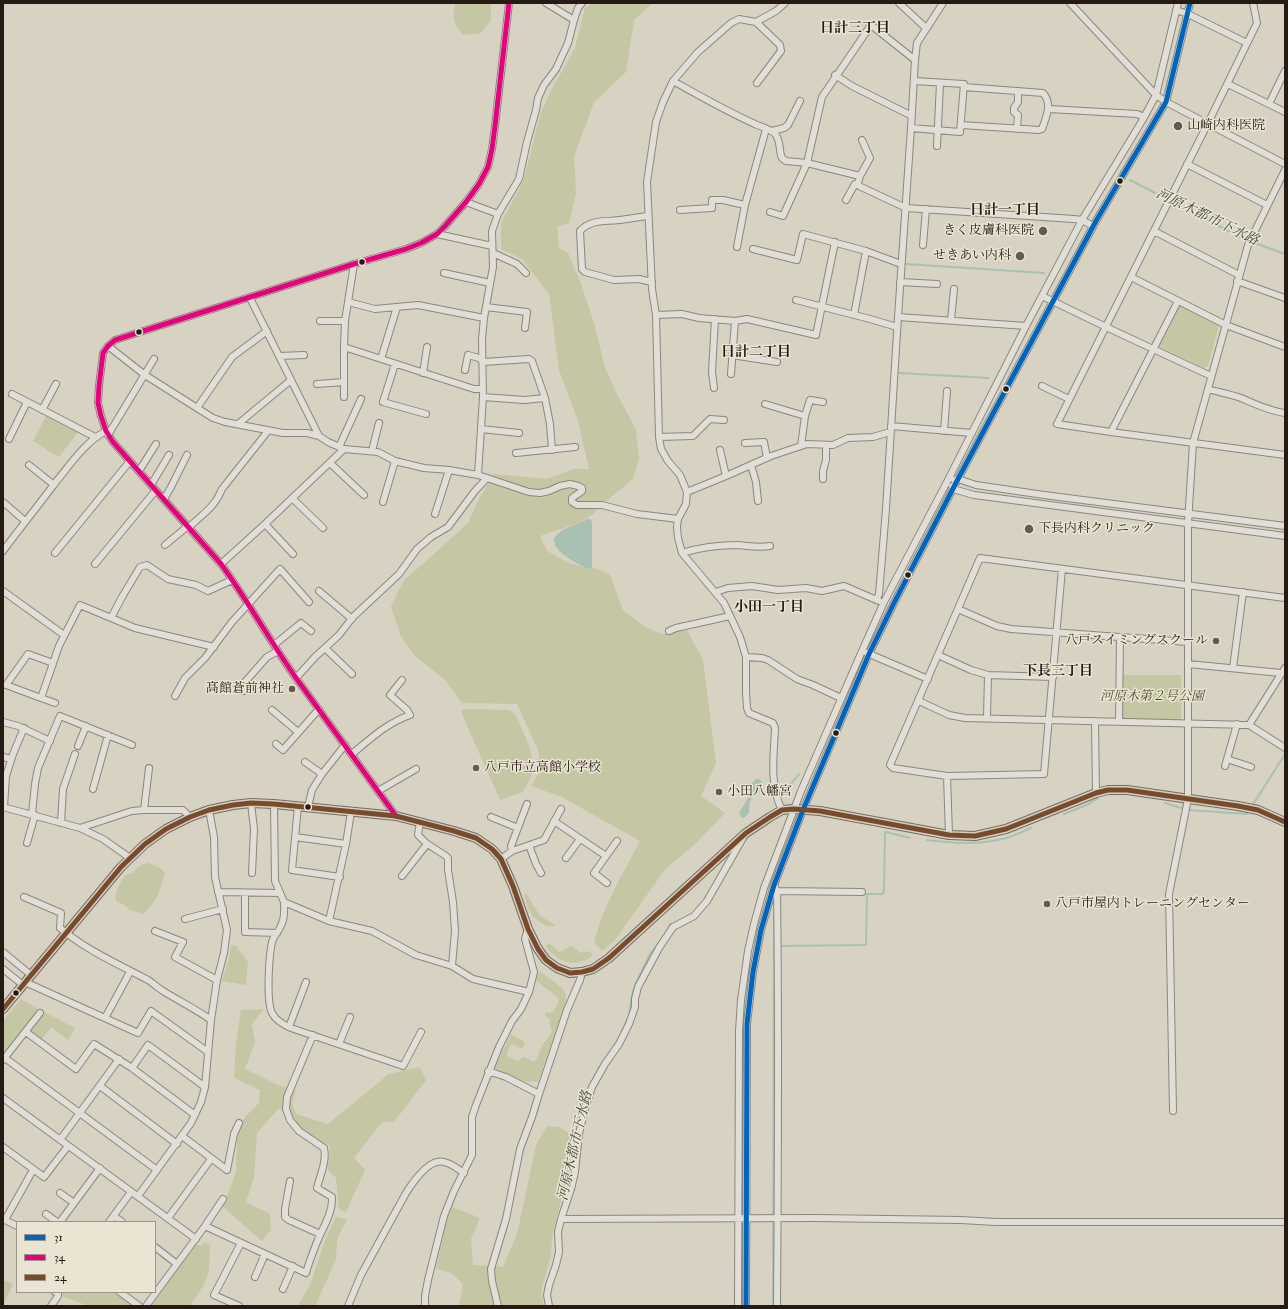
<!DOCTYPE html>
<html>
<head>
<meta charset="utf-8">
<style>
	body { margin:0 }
	#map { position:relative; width:1288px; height:1309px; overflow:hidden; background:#d7d2c1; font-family:"IM FELL Double Pica",serif }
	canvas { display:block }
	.frame { position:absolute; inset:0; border:4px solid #261a14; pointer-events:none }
	.legend { position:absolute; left:16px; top:1221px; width:140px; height:72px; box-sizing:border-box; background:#eae5d2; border:1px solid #9c9486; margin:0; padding:5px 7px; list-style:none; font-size:12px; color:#261a14 }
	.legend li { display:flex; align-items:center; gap:8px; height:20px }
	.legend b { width:20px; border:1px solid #9c9486 }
</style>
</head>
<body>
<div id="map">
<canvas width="1288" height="1309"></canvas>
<div class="frame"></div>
<ul class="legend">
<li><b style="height:5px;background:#0065bd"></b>31</li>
<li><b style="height:5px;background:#e5007d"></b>34</li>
<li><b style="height:5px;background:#7a4b2a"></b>24</li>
</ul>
</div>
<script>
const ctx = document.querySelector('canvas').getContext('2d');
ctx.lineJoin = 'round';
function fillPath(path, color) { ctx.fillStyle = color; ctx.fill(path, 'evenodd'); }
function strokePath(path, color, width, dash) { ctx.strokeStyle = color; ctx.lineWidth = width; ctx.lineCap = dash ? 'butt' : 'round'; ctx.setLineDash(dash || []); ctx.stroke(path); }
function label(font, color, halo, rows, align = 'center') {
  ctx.font = font + ' "IM FELL Double Pica","Noto Serif JP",serif'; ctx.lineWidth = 3; ctx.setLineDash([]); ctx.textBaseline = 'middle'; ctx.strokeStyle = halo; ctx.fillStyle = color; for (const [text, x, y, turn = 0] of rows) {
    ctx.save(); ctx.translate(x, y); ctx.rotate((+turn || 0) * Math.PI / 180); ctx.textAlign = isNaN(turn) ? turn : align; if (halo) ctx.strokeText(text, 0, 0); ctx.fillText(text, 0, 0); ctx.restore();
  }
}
fillPath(new Path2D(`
	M455 3H491V20L481 33 463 35C453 22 452 20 455 3Z
	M593 3H653L634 20 626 72 594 102 574 157 576 193 569 223 557 227 559 248 568 253 580 281 594 323 605 368 616 392 636 430 639 459 633 479 605 502 592 515 578 523 540 536 547 551 571 564 595 568 610 575 623 610 644 626 661 634 687 630 703 660 716 763 701 796 725 813 692 847 666 868 615 940 602 951 594 942C603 906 623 874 640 841L562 797 531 786 542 769 538 750 517 704 462 703 445 680 415 656 401 636 391 607 404 580 424 563 468 523 479 499 494 474 547 479 573 469H589L578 421 559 370 549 294 522 259 501 249V223L523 182 541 112 553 87 575 48 585 8Z
	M1179 305 1219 325 1208 366 1204 368 1160 347V344Z
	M46 416 78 432 59 457 33 441Z
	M1122 675H1181V720L1122 719Z
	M463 709 509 710 515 714C522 730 536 754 532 773 530 780 526 786 523 792L500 800 461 712Z
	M148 863 160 868 165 873C161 890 156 902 143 914L130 910 125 905 116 901C114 895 121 879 126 875 128 874 131 874 132 873 140 867 136 866 148 863Z
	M526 893 540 916 555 925C550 928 548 926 543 924 529 915 529 910 524 895Z
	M549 943 559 952 563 951 571 946 581 953 589 951 592 954 591 957C574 969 558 961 546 947L548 944Z
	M231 945 236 946 248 962 246 985 222 981 229 959Z
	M540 971 563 989C568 995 566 1001 564 1008L538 1082 524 1081 496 1069 495 1067 511 1034 525 1042 522 1049 511 1044 506 1055 518 1061 524 1057 534 1062C538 1057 540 1050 543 1044 547 1038 551 1036 552 1030L550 1027 549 1018 545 1016 546 1012 552 1013 556 1007 559 999C552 991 543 987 536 980L538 973Z
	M21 999 40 1010 3 1056V1021Z
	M264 1009 252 1024 255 1042 245 1069 278 1085 296 1090 292 1103 296 1114 328 1124 389 1074 420 1067 426 1080 394 1122H382L354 1158 365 1170 346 1212 339 1209 336 1178 328 1170 330 1146 303 1132 279 1108 257 1133 254 1177 246 1202 270 1214 271 1230 262 1241 223 1207 236 1172 237 1140 244 1118 259 1103 260 1090 234 1078 236 1044 241 1010Z
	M44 1012 75 1028 68 1040 51 1027 41 1040 32 1032 31 1029Z
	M547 1126 559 1127 573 1136 570 1166 553 1231 550 1259 541 1291 544 1306H459L463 1284 451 1273 436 1268 447 1220 452 1207 480 1218 471 1239 473 1265 503 1267 517 1234 536 1145Z
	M336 1217 347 1219 337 1239 336 1259 317 1302 316 1306H298L310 1285 326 1238Z
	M204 1242 210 1245 209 1272 203 1286 190 1306H151L196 1244 201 1246Z
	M3 1280 13 1284 3 1306Z
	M62 1292H115L134 1306H86V1305L62 1296Z`), '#c5c6a3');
fillPath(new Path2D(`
	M587 519H591L592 524V569C582 568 559 554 555 545 555 543 554 541 554 539 561 527 575 526 587 519Z
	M756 779H759L762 782V789C759 792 751 797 750 802 748 809 752 815 742 818L739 813 748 798V793L750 785Z`), '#a8c1b2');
strokePath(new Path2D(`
	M1130 180 1244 239 1285 254
	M906 264 1044 273
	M899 373 989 378
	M780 794V792L791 784 799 774
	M1165 803 1188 810 1247 814 1250 810
	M1252 806 1285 754
	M1064 814 1089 804 1098 798
	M927 840C952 843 977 845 1002 839 1012 837 1022 832 1031 828
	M774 917V945
	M668 930 670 924H674
	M779 946 866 945 867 894H883L884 889 885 833 886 832 910 838
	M623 1030 629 1015 632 995 636 983 650 954 660 942
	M592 1082 600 1066 618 1040
	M574 1153 576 1138
	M557 1223 571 1177
	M556 1237V1255
	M545 1295 546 1284 552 1269
	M773 1306 774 946`), '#a8c1b2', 2);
const minor = new Path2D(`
	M546 3 574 20
	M899 3 926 28
	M1070 3 1156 95 1166 102 1285 164
	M1253 3 1257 23 1210 119 1057 424 1111 432 1285 455
	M1176 10 1188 14 1247 43
	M756 22 780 45 781 51 757 83
	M835 75 852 86 912 116
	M673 81C700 96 726 111 755 124 761 127 772 129 776 135 782 145 778 150 782 158L786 161 807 163 860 176 858 183 859 186 906 208 1074 219 1082 220 1093 226
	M1228 84 1285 112
	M1269 104 1285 71
	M1049 109 1137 114 1144 117
	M961 125 1039 130 1042 129C1046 117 1053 104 1043 93L964 87
	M911 128 960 132 964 84 914 81
	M1017 129 1018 115 1014 112V108L1018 102V91
	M772 131 784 128 788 125 800 101
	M937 146 940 83
	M1187 164 1267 205
	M860 176 870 158 862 140
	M846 200 855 184 858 183
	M466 202 498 214
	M680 210 712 208V200H723L745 205 766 129
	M770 212 783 216 807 163 822 97 871 25 915 60
	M648 216C638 217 629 219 619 220 605 222 591 219 580 231L582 269 585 272 614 280 639 279 652 282
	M1154 231 1239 275
	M437 234 492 246
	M923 245 926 209
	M737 247 745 205
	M753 249 797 260 803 234 866 251 901 264
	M493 253 517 264 526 273
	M444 273 490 283
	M1131 277 1226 325 1285 347
	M1237 281 1285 298
	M900 282 937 284
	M1042 296 1106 327 1211 376
	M250 298 319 436
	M796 300 870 319 897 327
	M348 302 375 309 418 305 484 318
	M486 307 527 312 525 328
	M656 315 682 314 699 318 735 321 747 319 816 335 835 242
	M854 315 866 251
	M898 317 1026 326
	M951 320 954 289
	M320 321H345
	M108 346 145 375 197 408 213 418 225 422 283 433H307L319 436 328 442 344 449 378 452 395 461 424 468 449 470 478 475 529 492 540 493 549 491 560 486 570 484 578 486 582 488V491L572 498V502L577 505H602L637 514 678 519
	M344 347 474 389H483
	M732 355 777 362
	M279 356 304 355
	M381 359 397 307
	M395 364 383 402 426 414
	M465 370 468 355 479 358 483 362 529 359 532 361 545 398
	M423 373 427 347
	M731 374 735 321
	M317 384 344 382
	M1042 386 1069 399
	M714 388 712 372 715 319
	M1208 389C1218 392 1230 394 1241 398 1255 404 1269 411 1285 413
	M12 394 95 437
	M344 397V347L345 321 354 264
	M483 397 524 400 545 398 550 424 552 450
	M765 404 805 416
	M197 408 232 357 267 331
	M42 410 56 384
	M238 424 291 380
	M891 426 972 433
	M481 429 519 433
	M944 431 947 391
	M1111 432 1178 301
	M108 435 154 359
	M659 437 693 436 710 419 724 420
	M9 439 27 402
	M745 443 764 442 767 458
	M801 446 805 416 810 400 823 402
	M339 447 361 399
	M720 450 726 476
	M372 451 379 423
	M516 453 575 447
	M330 463 364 495
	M29 465 54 485
	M751 465 756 482 758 501
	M139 471 156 444
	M478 475 483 397 482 339 484 318 493 267 492 231 498 214 519 179 527 142 536 110 538 98 544 85 556 69 568 43 574 20 578 8 582 3
	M823 479V471L826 460V445
	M954 480 958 479 976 485 1044 495 1285 526
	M151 485 169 455
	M952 486 953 489 974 495 1285 536
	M687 492 726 476 771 456 807 444 833 445 848 438 873 437 890 432
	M292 498 323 528
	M164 499 171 487 187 455
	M3 502 25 521
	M383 502 395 461
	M435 514 449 470
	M265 524 293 554
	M189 527C203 514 215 507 222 489L268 431
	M165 545 188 526
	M3 551C20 528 38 506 55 483 70 465 85 442 106 431
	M55 553 130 461
	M682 553C701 547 719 545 739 545 749 546 759 548 770 546
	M95 564 156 490
	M221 564 265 524 344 449
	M1062 569 1044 774 947 776 893 768 890 765 980 558 1285 598
	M3 591 64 635
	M319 591 352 619
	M716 592 728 588 752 586 778 590 806 588 822 591 844 586 879 601
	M877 599 879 594 886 509 898 317 911 128 915 60 917 43 943 3
	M958 609 997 626 1011 629 1188 642
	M111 618 122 597 140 567 147 565 168 579 196 585 208 591 232 580
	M669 631 676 628 730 616
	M274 645 301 623 311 631
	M325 648 352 674
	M867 653 928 679
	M938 655 971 670 988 675 1053 677
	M746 657 762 658 768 660 797 679 813 685 841 698
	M53 663 28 654 6 685 41 698 59 646 80 605 135 628 214 647
	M1188 664 1281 673
	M1233 668 1243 592
	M296 678 315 657 339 635 353 617 399 574 417 549 431 537 448 527 475 491 487 478
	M244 691 245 682 267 657 278 651
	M175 696 185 678 205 658 232 622 280 569 309 602
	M41 698 55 703
	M919 701 949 715 965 718 1249 725 1285 748
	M272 710 298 732
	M987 718 988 675
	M1095 721 1096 793
	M3 722 18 726 50 741
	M1119 722 1120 637
	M1249 725 1285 668
	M276 744 283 750 319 709
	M78 746 86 726
	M352 754C370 739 387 723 410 715L407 710 390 695 402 680
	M3 757 11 759
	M1227 759 1251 767
	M305 762 322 774
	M1225 766 1237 724
	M947 776 949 835
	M93 789 108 735
	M378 791 416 769
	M251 803 254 829 252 873
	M274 804 275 881 284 902 329 921 372 931 416 955 452 966 473 979 529 992
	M298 806 292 870 340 877
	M3 807 80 828 103 839 130 858
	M4 807 6 776 13 754 24 728
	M308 807 312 790 322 774 345 745
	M144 810 149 768
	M782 810C769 785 774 755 775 728L773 723 749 713 747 708 746 692V657L740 637 724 603 682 553 678 538 677 527 678 519 686 504 687 492 680 475 668 461 661 449 659 437 656 315 652 289 647 182 656 122 663 102 673 81 698 52 731 23 739 19 756 22 776 11 785 3
	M32 814 35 784 38 768 60 716 132 745
	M396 816C363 770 329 724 296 678 270 641 248 601 221 564L113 442 106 431 101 416 98 403 99 386 103 353 108 346 115 340 354 264 406 249 421 243 437 234 445 226 466 202 479 184 488 167 492 149 495 126 509 3
	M491 817 518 828
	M554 821 606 856
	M420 822 418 835 426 843 446 856 448 858V870L453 902 455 931 452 966
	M61 823 63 789 75 754
	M80 828 132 811 144 810H183L190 817
	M295 837 346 844
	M27 843 35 815
	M529 845 536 864 541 873
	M512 851 511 846 527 804
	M566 858 580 839
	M501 859 512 851 544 840 561 809
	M402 876 427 844
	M607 883 594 873 617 841
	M774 885 777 891C779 1030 778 1168 777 1306
	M777 891 862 892
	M218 892 280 893
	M245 893V932L277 933
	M24 897 61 913 60 928C86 950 118 964 148 980 153 983 158 988 163 991 179 1001 196 1009 211 1020
	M284 902C284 909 285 917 282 923 280 930 274 935 272 942 269 956 266 1001 272 1013 276 1021 284 1025 291 1028L403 1066 421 1032
	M185 919 223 909
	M329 921 346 844 351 812
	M155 931 183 942 175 957 217 980
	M3 952 31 975
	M3 969 23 985
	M25 982 138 1033 151 1011 208 1052
	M105 1018 130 972
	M289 1027 306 982
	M26 1032 76 1069 94 1044 132 1068 148 1045 205 1087
	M339 1044 350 1017
	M5 1058 157 1170
	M3 1060 40 1013
	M132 1068 195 1115
	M488 1071 506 1077 539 1094
	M100 1086 177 1144
	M3 1098 196 1239
	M1173 1111 1169 894 1188 799V523L1193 443 1248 245 1285 170
	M182 1136 227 1170 234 1134 239 1123
	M60 1140 119 1059
	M3 1147 44 1177 68 1146
	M290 1181 285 1209V1217L289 1220 320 1234
	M60 1193 74 1203
	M138 1196 191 1123 201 1102 205 1087 211 1020 217 980 224 953 227 930 215 877 214 837 209 810
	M46 1214 57 1222
	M114 1216 122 1222
	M168 1218 211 1159
	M561 1219 815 1218 961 1220 996 1222H1285
	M60 1222 100 1168
	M109 1222 131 1192
	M17 1226 5 1220 33 1170
	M205 1226 223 1199
	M155 1247 177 1264
	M255 1277 265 1254
	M283 1289 293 1266
	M120 1292 139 1306
	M51 1306 58 1296V1293L55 1292
	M146 1306 205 1226 306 1273C309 1262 313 1252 317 1242 323 1227 333 1213 332 1197L317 1188C320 1175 327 1162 324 1148L299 1131 290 1120 286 1109 287 1097 313 1035
	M239 1306 214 1295 241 1243
	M348 1306 361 1275 406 1193C413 1182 429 1158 444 1162 451 1163 458 1169 464 1173
	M425 1306V1296L428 1280 444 1216 454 1191 472 1155V1117L476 1105 499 1047 512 1021 521 1009 529 992 534 972 525 939 528 929
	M498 1306 492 1281 491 1269 506 1219 520 1149 532 1117 539 1094 567 1010 580 980 582 972
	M549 1306 547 1295 549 1285 556 1265 559 1252 558 1232 561 1219 571 1189 575 1172 579 1134 585 1108 592 1087 605 1064 619 1044 629 1024 635 1007V999L638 987 659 948 673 927 694 916 707 901 743 838
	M738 1306 739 1031 741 1000 748 951 754 924 764 888 801 791 862 651 884 602 948 480 1026 326 1082 220 1142 121 1156 95 1178 3
	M746 1306 747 1024 753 972 761 930 774 885 803 810 848 704 869 654 894 603 958 479 1096 221 1166 102 1190 3`);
const major = new Path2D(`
	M3 1009 121 867 145 844 166 829 190 817 209 810 233 805 251 803 274 804 396 816 454 831 476 838 492 849 501 859 513 886 528 929 538 949 546 960 557 968 570 973 582 972 593 969 609 958 746 833 770 817 782 810 794 809 820 811 949 835 975 836 1006 829 1096 793 1108 790H1127L1238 806 1258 810 1285 822`);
strokePath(minor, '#8b877c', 8);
strokePath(major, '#726e65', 10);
strokePath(minor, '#e0ded6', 6);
strokePath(major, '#d4cfc2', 8);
strokePath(new Path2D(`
	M746 1306 747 1024 753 972 761 930 774 885 803 810 848 704 869 654 894 603 958 479 1096 221 1166 102 1190 3`), '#0065bd', 5);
strokePath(new Path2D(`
	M396 816C363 770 329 724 296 678 270 641 248 601 221 564L113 442 106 431 101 416 98 403 99 386 103 353 108 346 115 340 354 264 406 249 421 243 437 234 445 226 466 202 479 184 488 167 492 149 495 126 509 3`), '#e5007d', 5);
strokePath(new Path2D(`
	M3 1009 121 867 145 844 166 829 190 817 209 810 233 805 251 803 274 804 396 816 454 831 476 838 492 849 501 859 513 886 528 929 538 949 546 960 557 968 570 973 582 972 593 969 609 958 746 833 770 817 782 810 794 809 820 811 949 835 975 836 1006 829 1096 793 1108 790H1127L1238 806 1258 810 1285 822`), '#7a4b2a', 5);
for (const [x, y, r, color] of [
	[1178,126,5,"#645a51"],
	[1120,181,3.5,"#261a14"],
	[1043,231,5,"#645a51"],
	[1020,256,5,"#645a51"],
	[362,262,3.5,"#261a14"],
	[139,332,3.5,"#261a14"],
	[1006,389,3.5,"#261a14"],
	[1029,529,5,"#645a51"],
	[908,575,3.5,"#261a14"],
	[1216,641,4,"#645a51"],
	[292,689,4,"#645a51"],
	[836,733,3.5,"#261a14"],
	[476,768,4,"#645a51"],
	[719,792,4,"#645a51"],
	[308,807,3.5,"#261a14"],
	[1047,904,4,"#645a51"],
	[16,993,3.5,"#261a14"]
]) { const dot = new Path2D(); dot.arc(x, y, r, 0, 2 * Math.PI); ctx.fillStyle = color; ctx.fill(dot); strokePath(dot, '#eae5d2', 1.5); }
label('13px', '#261a14', '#eae5d2', [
	["山崎内科医院",1187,126],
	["きく皮膚科医院",1034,231,"right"],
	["せきあい内科",1011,256,"right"],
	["下長内科クリニック",1038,529],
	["八戸スイミングスクール",1208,641,"right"],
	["髙館蒼前神社",284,689,"right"],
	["八戸市立高館小学校",484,768],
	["小田八幡宮",727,792],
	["八戸市屋内トレーニングセンター",1055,904]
], 'left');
label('italic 13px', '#524b38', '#eae5d2', [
	["河原木第２号公園",1152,697]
]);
label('bold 14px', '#261a14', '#eae5d2', [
	["日計三丁目",855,29],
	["日計一丁目",1005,211],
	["日計二丁目",756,353],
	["小田一丁目",769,608],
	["下長三丁目",1058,672]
]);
label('italic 14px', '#474a41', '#eae5d2', [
	["河原木都市下水路",1207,218,26],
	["河原木都市下水路",576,1146,-77]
]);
</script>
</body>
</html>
